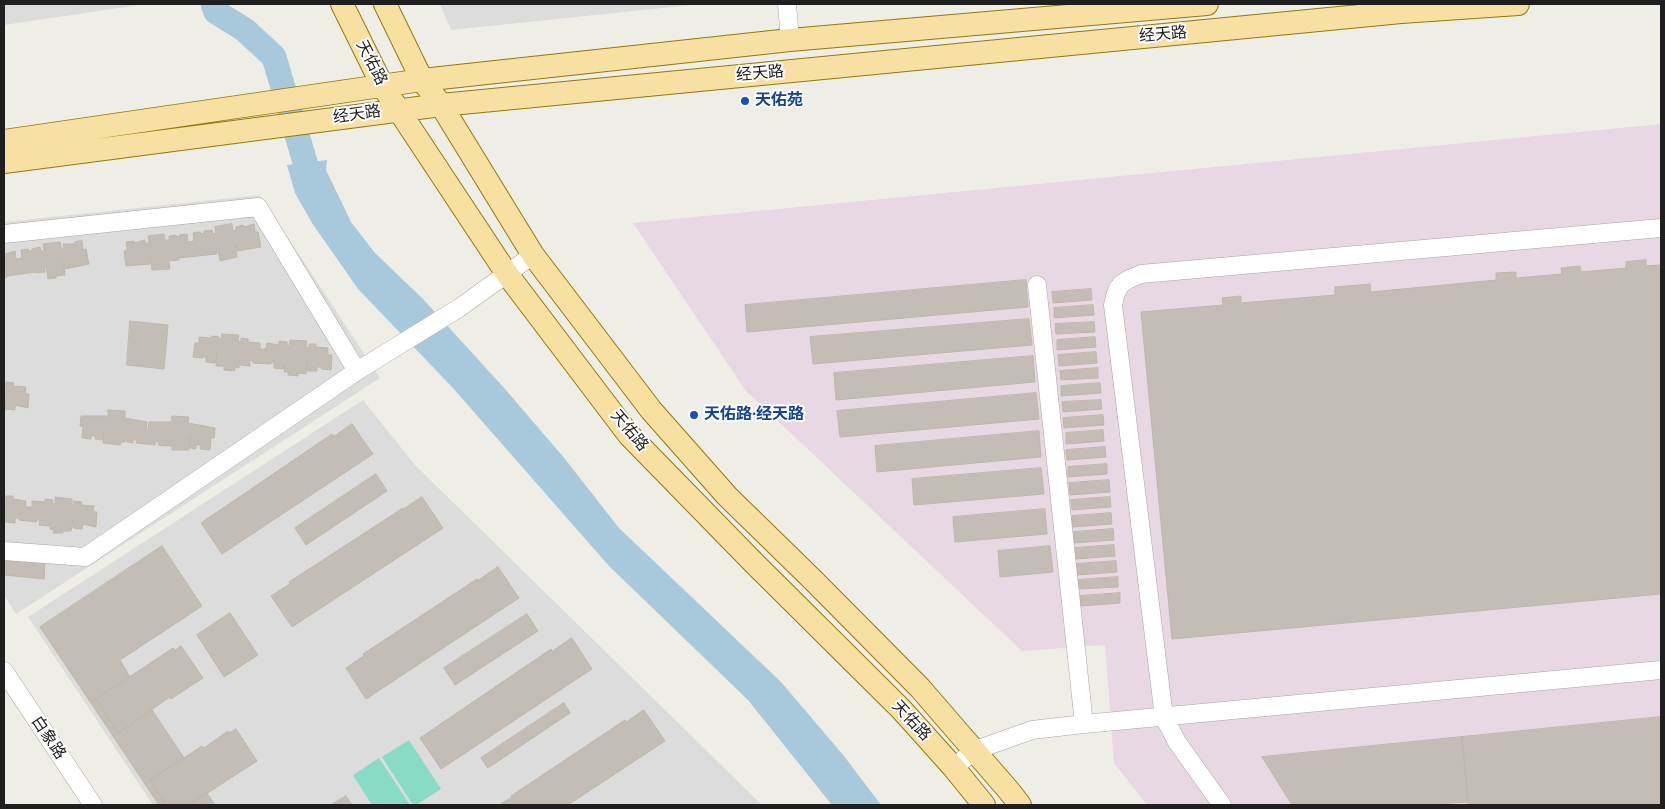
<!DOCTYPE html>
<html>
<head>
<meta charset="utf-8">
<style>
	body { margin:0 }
	#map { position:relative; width:1665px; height:809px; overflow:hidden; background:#efeee6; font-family:"DM Sans",sans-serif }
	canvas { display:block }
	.frame { position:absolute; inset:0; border:5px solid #1f1f1f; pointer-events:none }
</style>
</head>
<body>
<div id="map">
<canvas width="1665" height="809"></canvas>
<div class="frame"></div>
</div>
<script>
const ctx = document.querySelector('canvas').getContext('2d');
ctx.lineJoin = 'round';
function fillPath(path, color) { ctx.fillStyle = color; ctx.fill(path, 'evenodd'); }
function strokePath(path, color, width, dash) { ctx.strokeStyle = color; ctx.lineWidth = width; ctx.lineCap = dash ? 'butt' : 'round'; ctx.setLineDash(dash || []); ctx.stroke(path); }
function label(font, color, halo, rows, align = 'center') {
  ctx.font = font + ' "DM Sans","Noto Sans SC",sans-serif'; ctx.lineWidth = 4; ctx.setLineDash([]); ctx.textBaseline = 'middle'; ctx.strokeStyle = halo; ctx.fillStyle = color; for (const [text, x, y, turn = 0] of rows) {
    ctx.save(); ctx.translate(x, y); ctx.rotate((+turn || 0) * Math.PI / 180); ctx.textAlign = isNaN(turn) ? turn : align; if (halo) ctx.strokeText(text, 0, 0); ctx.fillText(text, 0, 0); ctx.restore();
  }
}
fillPath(new Path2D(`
	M4 4H146L4 25Z
	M440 4H701L451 30Z
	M260 195 380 378 16 614 4 595V222Z
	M363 400 415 465 761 804 153 805 28 617Z`), '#dddcdc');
fillPath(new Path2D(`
	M1661 124V805H1147L1114 763 1105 645 1022 651 746 391 633 223Z`), '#e8d8e3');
fillPath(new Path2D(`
	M409 740 441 789 416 805H413L382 757Z
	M379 758 410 805H372L353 775Z`), '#87dbc7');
fillPath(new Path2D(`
	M327 160 326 170 351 222 375 253 423 299 505 389 565 459 619 528 781 682 844 756 881 805H832L748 700 609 566 452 387 358 289 312 223 295 193 287 165Z`), '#a8c8db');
strokePath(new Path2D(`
	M213 4 216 12 245 30 274 57 315 196`), '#a8c8db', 25);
const building = new Path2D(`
	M232 224 233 231 236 230V227L243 225 244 227 254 224 255 232H258L261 247 237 251 236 243 235 244 237 257 220 261 218 250H217V254L179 258V260L170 261 169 257H168L170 269 152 270 150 256V264L126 266 124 251 127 250 126 242 134 241V243L145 240V243H149L148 236 164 234 165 240H169V236L176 235 177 237 180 236 179 235 187 234 188 242 194 241 193 233 200 232 201 234 204 233V231L212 230 213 234 216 233 215 227Z
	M82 241 83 250 86 249 89 264 65 269 64 261H63L65 275 56 276V278L48 279 46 267H44L45 272 36 273V272L7 276V277L4 278V253L5 254 15 251 16 259 22 258 21 250 28 249 29 251H32V249L40 247 41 251H44L43 244 60 242 61 248H64L63 244H75V242Z
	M1646 260V266L1661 265V594L1172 639 1141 312 1223 305 1222 298 1241 296V303L1335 295V287L1370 284 1371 292 1496 280V273L1516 272V278L1562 274 1561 268 1580 266 1581 272 1626 268V262Z
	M1026 280 1028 307 747 332 745 305Z
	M1091 289 1092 300 1053 303 1052 292Z
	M1093 305 1094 315 1054 318V308Z
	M1029 319 1032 345 813 364 810 337Z
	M130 321 168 325 164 369 127 365Z
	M1094 322 1095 332 1056 334 1055 324Z
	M222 334 239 335 238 341H241V338L248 339V342L260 343V349H266L267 343 279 345V341L287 342V346H289L290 340 307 341 306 347 309 348V344H316V347L328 348V355H332L331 370 321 369V367H317V371H307L308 361H307L306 374 298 373V376L288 375V372H284L285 363 283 369 274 368V362H271V364L253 363V361L250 360V366L240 365 239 359V368L235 367V371L224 370V366H216L217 353 215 363 206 362V357L203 356V358L193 357 195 343H199V337L211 338 212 336 219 337V339H221Z
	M1095 337 1096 347 1057 350V340Z
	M1096 352 1097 363 1059 366 1058 355Z
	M1033 356 1035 382 836 400 834 373Z
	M1098 368V378L1061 380 1060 371Z
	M4 380V386H6V382L14 383 13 386 26 387 25 393 29 394 28 408 15 405V410L5 409V400L4 411Z
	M1100 383 1101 393 1061 396V386Z
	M1036 393 1039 419 840 437 837 411Z
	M1101 400 1102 409 1063 412 1062 402Z
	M108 410 125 411V418L147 422 146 430H148L149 422H171L172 416 189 417 188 423 215 428 214 438H211L210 450 200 449 201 445H196V449L190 448V437L189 450H172V446H167V439H166V446L158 445 159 442 155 441V445L136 443 137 440H133V443L127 442V435H126L125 442H121L120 445 103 443 104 430 102 440 95 439 96 436H91V439L82 438 83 426H80L81 416H108Z
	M1103 415 1104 425 1064 428 1063 418Z
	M352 424 373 454 222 554 201 523 332 434 334 436Z
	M1103 430 1104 441 1066 444V433Z
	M1039 431 1041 457 877 472 875 446Z
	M1105 447 1106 457 1067 460 1066 450Z
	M1107 464V474L1068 477V467Z
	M1041 468 1044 494 914 505 912 479Z
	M376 474 387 491 306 545 295 528Z
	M1109 480 1110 492 1070 495 1069 483Z
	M6 496H13V499L26 501 25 507H32V501L45 502V499L53 500 52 503 55 504V497L72 499V505H74V501L82 502 81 505 94 506 93 512H97L96 527 83 524 82 529 73 528V519L71 531H63V533H53L54 530 50 529V521L49 526 39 525 40 520H37L36 522 19 520V518H15V523L5 522V517L4 525V499H6Z
	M422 497 443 528 292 627 271 596 290 584 289 582 403 508V509Z
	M1110 497 1111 507 1072 510 1071 500Z
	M1045 509 1047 534 955 542 953 517Z
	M1111 513 1112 524 1073 527 1072 516Z
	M1113 529 1114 540 1074 543V532Z
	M1114 545 1115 556 1076 559 1075 548Z
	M162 546 202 606 120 660 130 677 91 703 40 627Z
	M1050 546 1053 572 1000 577 998 551Z
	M4 560 45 563 44 579 4 575Z
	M1116 561 1117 572 1077 575 1076 564Z
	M498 567 519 598 366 699 346 668 365 655 363 654 477 579 478 580Z
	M1118 577V587L1078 589V580Z
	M1120 593V603L1081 606 1080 596Z
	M230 613 258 655 224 677 197 635Z
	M527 614 538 631 455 685 444 668Z
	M572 638 592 669 441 769 420 738 551 649 552 651Z
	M181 646 203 678 171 699 170 697 118 733 96 699 173 648 175 650Z
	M96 699 118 733 152 710 184 758 150 780 166 805H159L91 703Z
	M564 703 570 713 488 768 481 758Z
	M644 710 665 741 568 805H499L512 797 511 796 625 720 626 722Z
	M1661 717V805H1468L1462 737Z
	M236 729 257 761 189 805H166L150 780 202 746 204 748 228 731 229 733Z
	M1462 737 1468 802 1418 805H1292L1262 757Z
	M207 793 215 805H189Z
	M346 796 352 805H331Z`);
fillPath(building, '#c4bdb5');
strokePath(building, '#c0b7a9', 1);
const minor = new Path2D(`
	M787 4 790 40
	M4 234 258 207 357 371
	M1037 285 1084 724
	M4 551 85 557 357 371 459 308 533 255
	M4 671 93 805
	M954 768 973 751 1032 730 1084 724 1661 670
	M1222 805 1177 742 1164 717 1113 305C1117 284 1121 282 1141 274L1661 228`);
const major = new Path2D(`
	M342 4 382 85 507 274 629 435 754 563 901 709 954 768 984 805
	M385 4 422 80 441 105 533 255 651 410 727 496 813 580 920 688 1010 792 1020 805
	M4 141 422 80 790 40 1207 4
	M4 162 441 105 1401 12 1518 4`);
strokePath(minor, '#a6a6a6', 19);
strokePath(major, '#937a07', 24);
strokePath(minor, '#fff', 18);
strokePath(major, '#f8e0a2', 22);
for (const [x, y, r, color] of [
	[745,101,5,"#1a4fb4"],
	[694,415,5,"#1a4fb4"]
]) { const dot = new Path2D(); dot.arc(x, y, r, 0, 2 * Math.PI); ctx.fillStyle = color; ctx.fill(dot); strokePath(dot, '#fff', 2); }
label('16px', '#1f1f1f', '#fff', [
	["经天路",1163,35,-5],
	["天佑路",371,63,63],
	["经天路",760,74,-5],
	["经天路",357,115,-8],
	["天佑路",629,431,50],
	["天佑路",911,721,47],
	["白象路",48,738,56]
]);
label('bold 16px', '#164399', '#fff', [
	["天佑苑",755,101],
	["天佑路·经天路",704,415]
], 'left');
</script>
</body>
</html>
